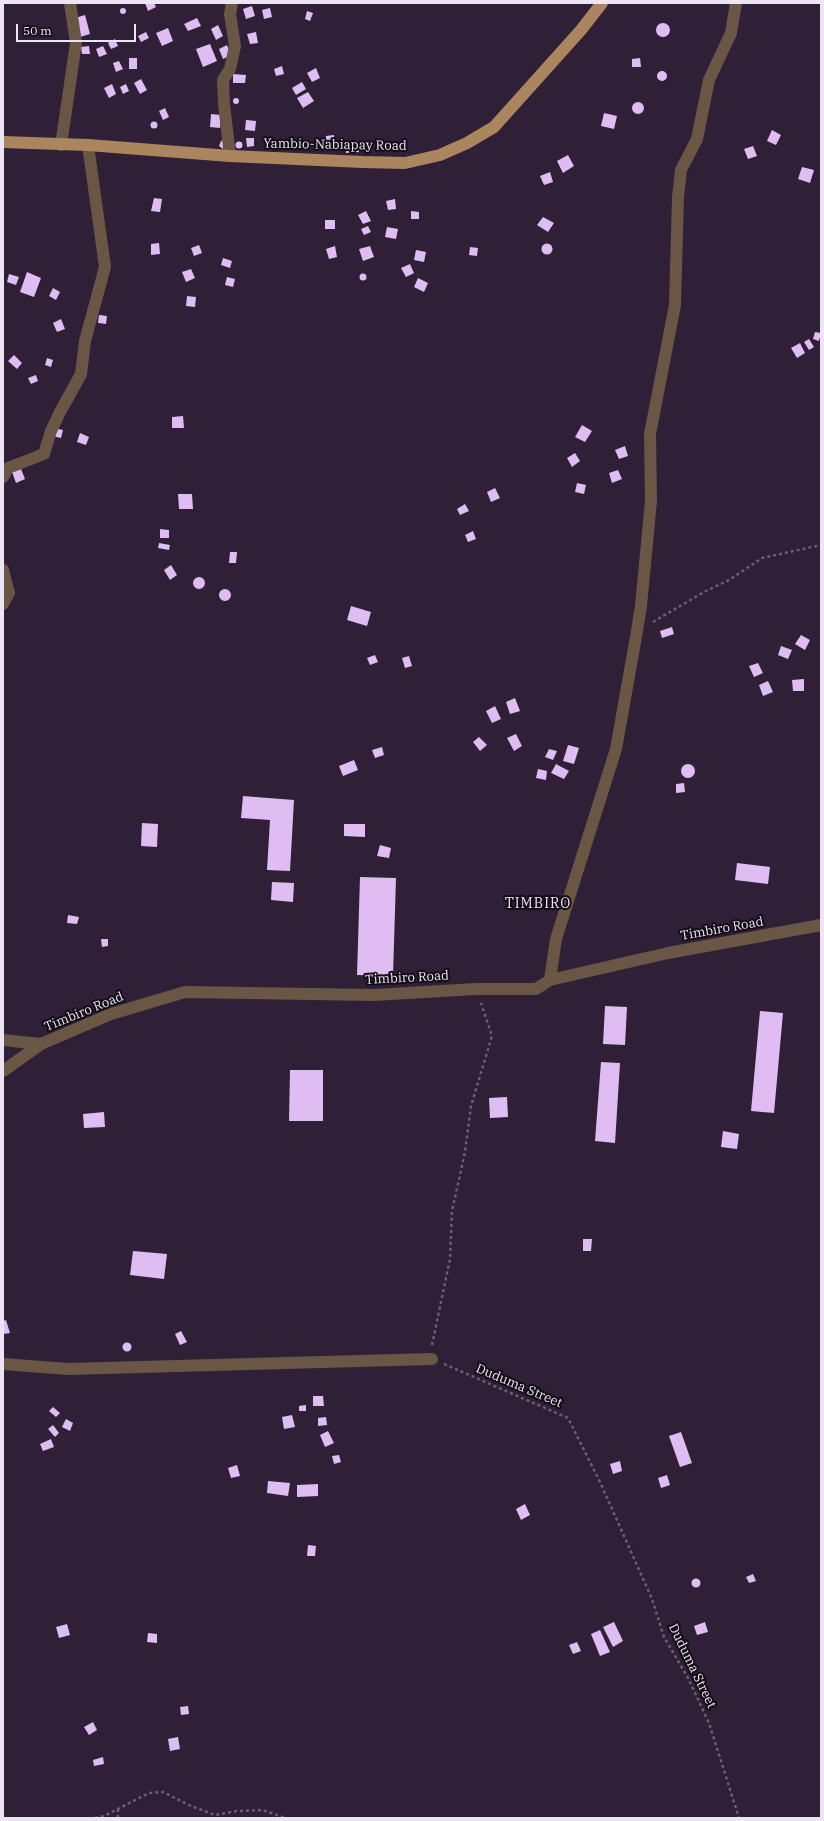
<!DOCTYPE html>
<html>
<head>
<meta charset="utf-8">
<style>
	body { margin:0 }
	#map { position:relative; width:824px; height:1821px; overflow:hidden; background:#2f2037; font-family:"IBM Plex Serif",serif }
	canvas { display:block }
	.frame { position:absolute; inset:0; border:4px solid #eee5f4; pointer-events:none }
	.scale { position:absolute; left:16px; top:24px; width:120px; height:18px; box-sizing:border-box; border:2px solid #eee5f4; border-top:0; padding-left:5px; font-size:12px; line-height:14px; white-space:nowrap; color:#eee5f4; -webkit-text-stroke:3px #130d17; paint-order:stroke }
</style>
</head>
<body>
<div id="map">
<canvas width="824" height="1821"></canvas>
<div class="frame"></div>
<div class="scale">50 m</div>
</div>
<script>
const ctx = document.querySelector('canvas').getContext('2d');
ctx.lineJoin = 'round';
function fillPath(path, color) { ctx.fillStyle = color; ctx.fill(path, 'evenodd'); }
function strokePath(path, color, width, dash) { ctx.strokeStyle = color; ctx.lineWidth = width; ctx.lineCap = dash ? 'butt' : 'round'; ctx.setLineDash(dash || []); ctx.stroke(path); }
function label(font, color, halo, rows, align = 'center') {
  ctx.font = font + ' "IBM Plex Serif",serif'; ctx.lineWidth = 4; ctx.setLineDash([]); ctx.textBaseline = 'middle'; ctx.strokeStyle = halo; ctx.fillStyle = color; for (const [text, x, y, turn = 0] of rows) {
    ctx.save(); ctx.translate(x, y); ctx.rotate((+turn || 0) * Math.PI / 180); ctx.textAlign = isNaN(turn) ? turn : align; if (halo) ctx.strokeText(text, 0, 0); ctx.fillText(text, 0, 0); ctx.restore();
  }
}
fillPath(new Path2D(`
	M145 3H154L156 7 148 11Z
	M252 6 255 16 246 19 243 9Z
	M120 11a3 3 0 1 1 6 0a3 3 0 1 1-6 0Z
	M270 8 272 17 264 19 262 10Z
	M307 11 313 13 310 21 305 19Z
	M85 15 90 34 80 37 75 18Z
	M197 18 201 26 188 31 184 24Z
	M656 30a7 7 0 1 1 14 0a7 7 0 1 1-14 0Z
	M218 25 223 36 216 40 211 29Z
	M168 28 173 41 162 46 156 33Z
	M146 32 149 38 141 42 138 36Z
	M256 32 258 43 250 44 247 34Z
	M115 39 118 46 111 49 108 43Z
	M210 44 217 61 203 67 196 49Z
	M227 45 231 55 223 59 219 49Z
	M89 46 90 54H82L81 47Z
	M103 46 107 54 99 57 96 49Z
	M129 58H137V69H129Z
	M640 58 641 67H632V59Z
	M119 61 123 69 116 72 113 63Z
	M282 66 284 74 276 76 274 69Z
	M316 68 320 78 312 82 307 73Z
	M657 76a5 5 0 1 1 10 0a5 5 0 1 1-10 0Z
	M233 74 246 75 245 83H233Z
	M141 79 147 90 140 94 134 83Z
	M302 82 306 89 296 95 292 88Z
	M112 84 116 94 109 98 104 88Z
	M126 84 129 91 123 94 120 87Z
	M308 92 314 101 303 108 297 98Z
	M233 101a3 3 0 1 1 6 0a3 3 0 1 1-6 0Z
	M632 108a6 6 0 1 1 12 0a6 6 0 1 1-12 0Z
	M165 108 169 117 163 120 159 111Z
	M604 113 617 116 614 129 601 126Z
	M211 114 221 115 220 128 210 127Z
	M246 120 256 121 255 131 245 130Z
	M150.5 125a3.5 3.5 0 1 1 7 0a3.5 3.5 0 1 1-7 0Z
	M772 130 781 135 776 145 767 141Z
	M334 135 335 144H326V136Z
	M246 138H254V146L247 147Z
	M223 140V149L219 146 221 141Z
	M358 141 359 152 346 153 345 143Z
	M235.5 145a3.5 3.5 0 1 1 7 0a3.5 3.5 0 1 1-7 0Z
	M753 146 757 156 748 159 744 149Z
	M568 155 574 166 563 173 557 161Z
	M802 167 814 170 810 183 798 179Z
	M550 172 553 182 544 185 540 176Z
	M154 198 162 199 160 212 151 211Z
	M395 199 396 209 388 210 386 201Z
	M366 211 371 221 363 224 358 215Z
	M411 211 419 212V219H411Z
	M543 217 554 223 548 232 537 225Z
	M325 220H335V229H325Z
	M368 226 371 232 364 235 361 229Z
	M387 227 398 229 396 239 385 237Z
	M159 243 160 254 151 255V244Z
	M541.5 249a5.5 5.5 0 1 1 11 0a5.5 5.5 0 1 1-11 0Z
	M199 245 202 253 194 256 191 248Z
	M335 246 337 257 329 259 326 249Z
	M370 246 374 257 363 261 359 249Z
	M470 247 478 248 477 256 469 255Z
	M416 250 426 252 424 262 414 260Z
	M223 258 232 261 230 268 221 265Z
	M410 264 414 273 406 277 401 268Z
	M191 269 195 278 186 282 182 272Z
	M27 272 41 278 34 297 20 292Z
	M359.5 277a3.5 3.5 0 1 1 7 0a3.5 3.5 0 1 1-7 0Z
	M9 274 19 277 16 285 7 282Z
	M227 277 235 279 233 287 225 285Z
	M418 278 428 283 424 292 414 287Z
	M53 288 60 292 56 300 49 296Z
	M187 296 196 297 195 307 186 306Z
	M99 315 107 316 106 324 98 323Z
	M61 319 65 329 57 332 53 323Z
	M815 332 821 333 819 341 813 339Z
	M809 339 814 347 809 350 804 342Z
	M800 343 805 353 797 358 791 348Z
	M14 355 22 363 17 369 8 361Z
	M47 358 53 360 51 367 45 365Z
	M36 375 38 381 31 384 28 378Z
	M183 416 184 428H172V417Z
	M582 425 592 431 585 442 575 437Z
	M54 428 63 430 61 438 52 436Z
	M80 433 89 437 86 445 77 442Z
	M625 446 628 456 619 459 615 450Z
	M575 453 580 461 572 467 567 458Z
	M21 469 25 479 16 483 12 472Z
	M618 470 622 479 612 483 609 473Z
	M577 483 586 485 584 494 575 492Z
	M495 488 500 498 491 502 487 492Z
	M178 494H192L193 509H179Z
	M465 504 469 511 460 515 457 509Z
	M160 529 169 530V538H160Z
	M473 531 476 539 468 542 465 535Z
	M159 543 170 545 169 550 158 548Z
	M230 552H237L236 563H229Z
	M171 565 177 575 170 580 164 570Z
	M193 583a6 6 0 1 1 12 0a6 6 0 1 1-12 0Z
	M219 595a6 6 0 1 1 12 0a6 6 0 1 1-12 0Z
	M351 606 371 612 367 626 347 620Z
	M672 627 674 634 662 638 660 631Z
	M801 635 810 640 805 650 795 644Z
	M781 646 792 650 788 659 778 655Z
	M375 655 378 662 370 665 367 658Z
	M409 656 412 666 405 668 402 658Z
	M758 663 763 673 754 677 749 666Z
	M804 679V691H793L792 680Z
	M768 681 773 692 763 696 759 685Z
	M515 698 520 711 510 714 506 702Z
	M495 706 501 719 492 723 486 711Z
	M516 734 522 746 514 751 507 738Z
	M479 737 487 745 480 751 473 742Z
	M568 745 579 748 574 764 563 761Z
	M382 747 384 755 375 758 372 750Z
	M549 749 557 751 553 760 545 757Z
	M354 760 358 770 343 776 339 766Z
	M556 764 569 771 564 779 551 773Z
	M681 771a7 7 0 1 1 14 0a7 7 0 1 1-14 0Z
	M538 769 547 771 546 780 536 778Z
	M684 783 685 792 676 793V784Z
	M243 796 294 800 290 871 267 870 270 820 241 818Z
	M142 823 158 824 157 847 141 846Z
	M344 824H365V837L344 836Z
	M380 845 391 848 389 858 377 856Z
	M737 863 770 867 768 884 735 880Z
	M360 877 396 878 393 976 357 975Z
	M272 882 294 883 293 902 271 900Z
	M68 915 79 917 77 924 67 923Z
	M101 939H108V946L102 947Z
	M605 1006 627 1007 625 1045 603 1044Z
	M760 1011 783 1013 774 1113 751 1111Z
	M601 1062 620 1063 615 1143 595 1141Z
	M290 1070H323V1121H289Z
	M507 1097 508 1117 490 1118 489 1098Z
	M104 1112 105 1127 84 1128 83 1114Z
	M723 1131 739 1134 737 1149 721 1147Z
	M583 1239H592L591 1251H583Z
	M133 1251 167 1254 164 1279 130 1275Z
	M6 1320 10 1333 3 1334V1321Z
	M181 1331 187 1342 180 1345 175 1334Z
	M122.5 1347a4.5 4.5 0 1 1 9 0a4.5 4.5 0 1 1-9 0Z
	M313 1396H323L324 1406H313Z
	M306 1405V1411H299V1406Z
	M53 1407 60 1413 56 1417 49 1411Z
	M292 1415 295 1427 284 1429 282 1417Z
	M326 1417 327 1425 318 1426V1418Z
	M66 1419 73 1423 70 1431 62 1427Z
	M53 1425 59 1433 55 1437 48 1429Z
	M328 1431 334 1443 325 1447 320 1435Z
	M681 1432 692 1463 680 1467 669 1436Z
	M51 1439 54 1447 43 1451 40 1444Z
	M339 1455 341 1462 334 1464 332 1456Z
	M620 1461 622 1471 613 1474 610 1464Z
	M237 1465 240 1476 231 1478 228 1468Z
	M667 1475 670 1485 661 1488 658 1478Z
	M268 1481 290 1483 288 1496 267 1493Z
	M318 1484V1496L297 1497V1485Z
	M525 1504 530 1515 521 1520 516 1509Z
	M308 1545 316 1546 315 1556H307Z
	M753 1574 756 1581 749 1583 746 1577Z
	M691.5 1583a4.5 4.5 0 1 1 9 0a4.5 4.5 0 1 1-9 0Z
	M614 1622 623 1641 613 1647 603 1627Z
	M705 1622 708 1632 697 1635 694 1626Z
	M67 1624 70 1635 59 1638 56 1627Z
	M600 1630 610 1652 600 1656 591 1634Z
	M148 1633 157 1634V1643L147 1642Z
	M577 1642 581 1651 573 1654 569 1645Z
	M188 1706 189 1714 181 1715 180 1707Z
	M93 1722 97 1730 89 1735 84 1727Z
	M178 1737 180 1749 170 1751 168 1739Z
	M103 1757 104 1764 94 1766 93 1760Z`), '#dfbdf3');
strokePath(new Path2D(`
	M653 622 704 592 729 580 762 558 821 545
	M432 1345 450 1259 452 1211 465 1152 471 1106 492 1036 481 1003
	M444 1364 568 1418 600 1482 652 1599 664 1637 688 1678 709 1723 739 1818
	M118 1809V1818
	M95 1818 104 1816 149 1793 163 1792 191 1806 215 1815 237 1811 263 1810 285 1818`), '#6c5f74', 2.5, [3, 3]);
strokePath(new Path2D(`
	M61 145 76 43 70 3
	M230 156 224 104 223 80 230 69 235 46 230 14 232 3
	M3 477 8 468 44 454 51 431 60 412 81 374 85 341 105 267 88 145
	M3 570 9 593 3 604
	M550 980 556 939 616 749 637 631 641 606 651 501 650 434 675 305 678 197 681 170 697 139 709 80 731 33 736 3
	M3 1040 41 1044
	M3 1071 41 1044 111 1014 185 992 374 995 476 989H536L550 980 668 953 821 925
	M3 1364 68 1369 432 1359`), '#695644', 12);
strokePath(new Path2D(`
	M3 142 88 145 230 156 362 162 405 163 440 155 467 143 494 127 581 30 602 3`), '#aa855d', 12);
label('13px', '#eee5f4', '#130d17', [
	["Yambio-Nabiapay Road",335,145,1],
	["Timbiro Road",722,929,-10],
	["Timbiro Road",407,978,-3],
	["Timbiro Road",84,1012,-22],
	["Duduma Street",519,1386,23],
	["Duduma Street",692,1666,64]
]);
ctx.letterSpacing = '1px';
label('14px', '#eee5f4', '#130d17', [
	["TIMBIRO",538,904]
]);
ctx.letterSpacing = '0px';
</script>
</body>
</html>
